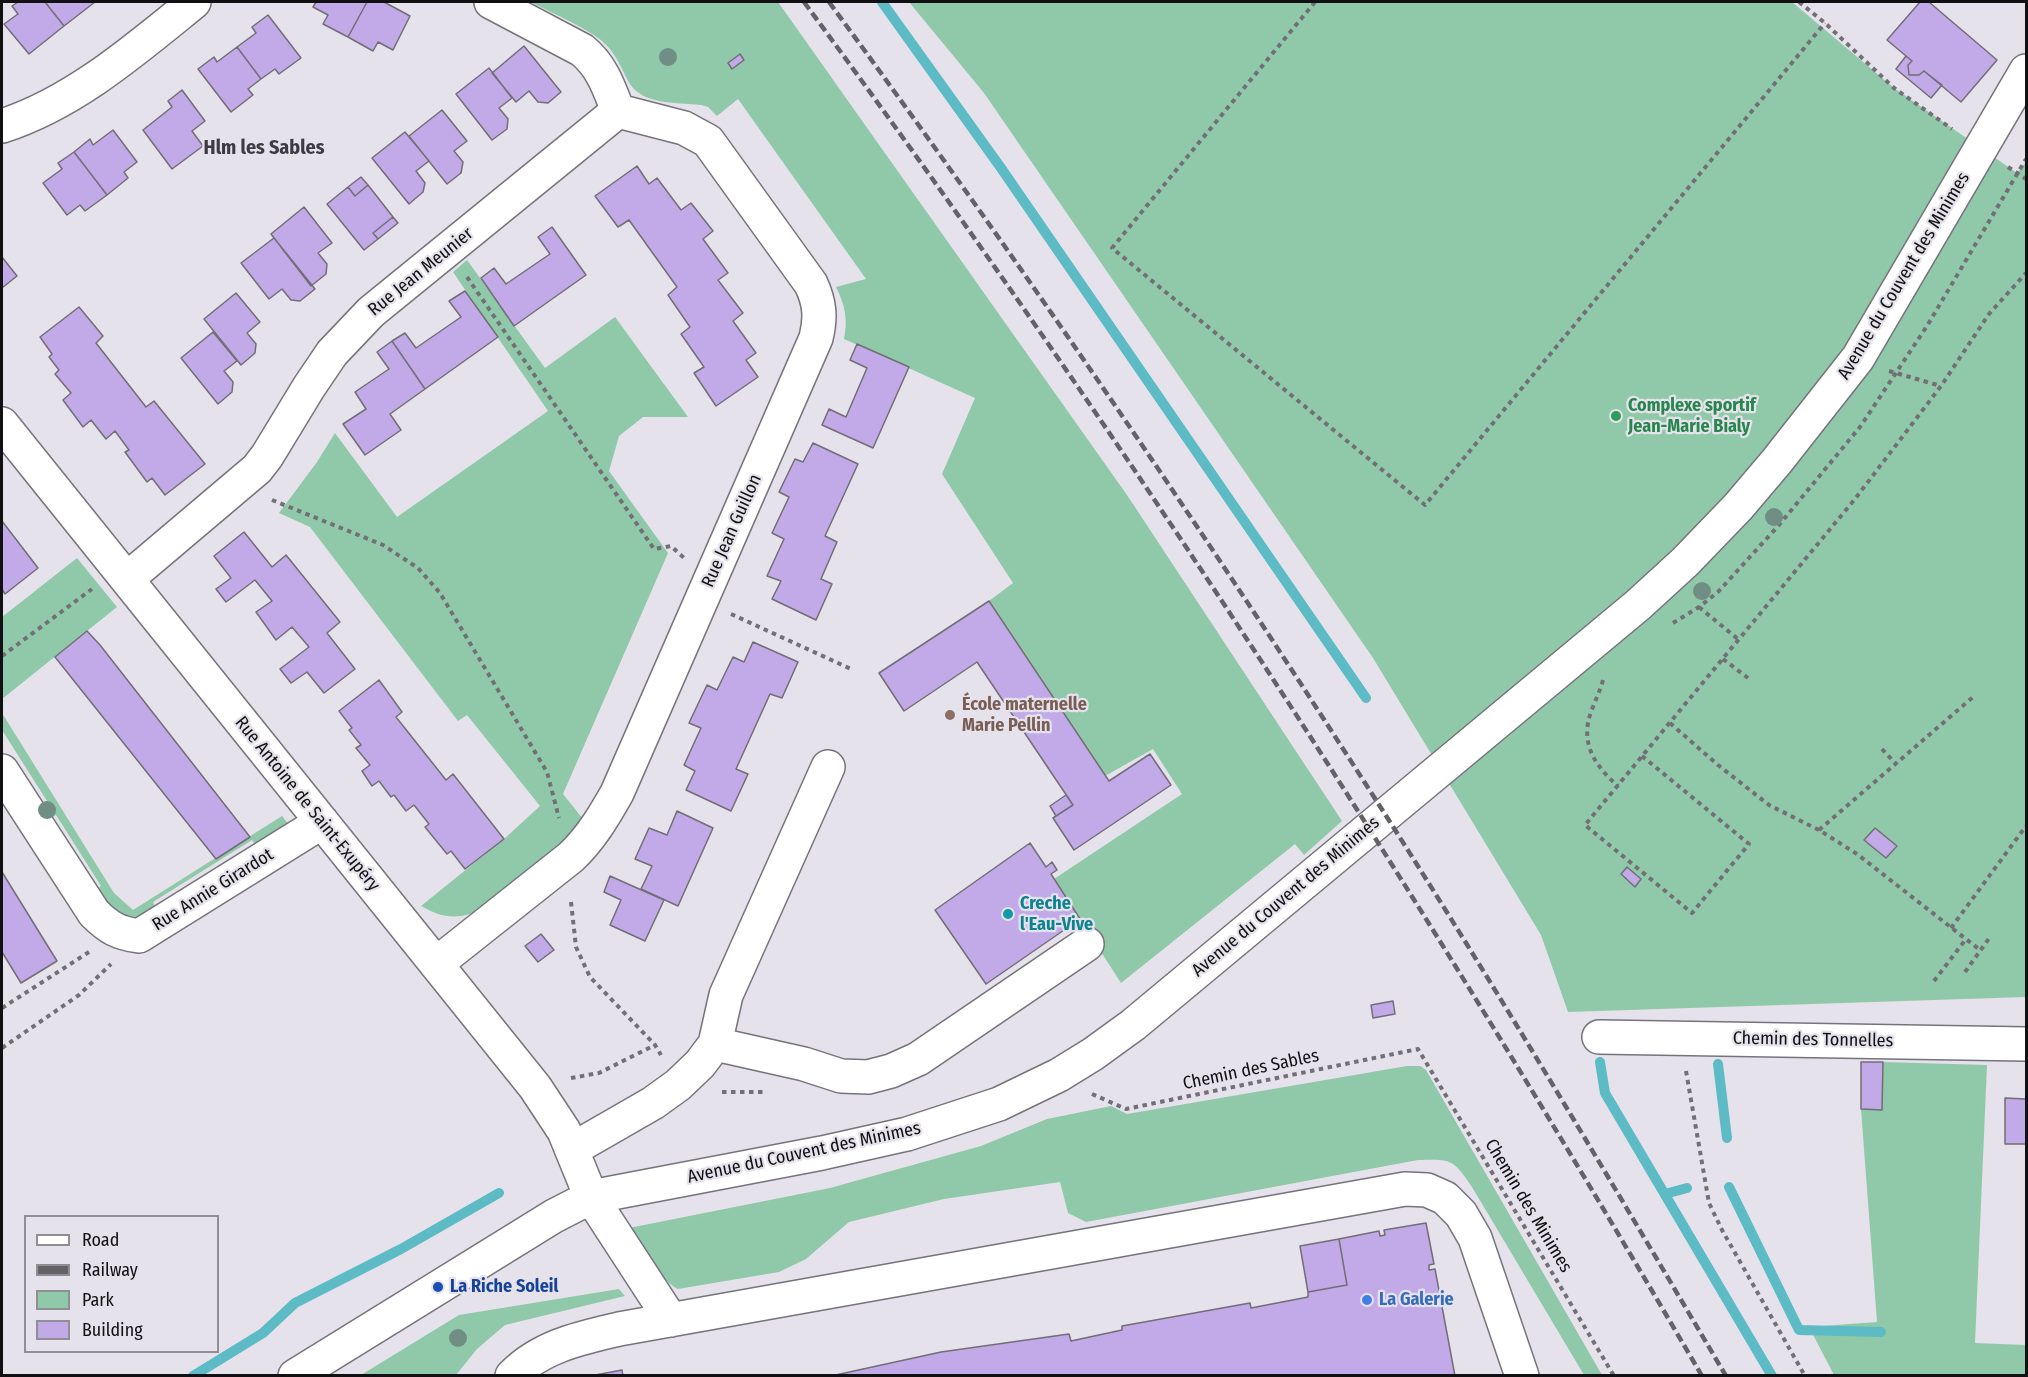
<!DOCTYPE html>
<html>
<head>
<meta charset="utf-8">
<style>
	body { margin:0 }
	#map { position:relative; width:2028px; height:1377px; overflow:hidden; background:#e5e2eb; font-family:"Fira Sans Condensed",sans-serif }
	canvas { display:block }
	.frame { position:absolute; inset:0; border:3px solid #111013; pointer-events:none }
	.legend { position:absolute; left:24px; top:1215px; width:195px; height:138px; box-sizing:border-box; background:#e5e2eb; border:2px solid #908e95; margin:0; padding:8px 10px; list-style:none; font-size:18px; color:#111013 }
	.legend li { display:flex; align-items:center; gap:12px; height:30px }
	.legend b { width:30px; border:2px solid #908e95 }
</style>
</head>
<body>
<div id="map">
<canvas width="2028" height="1377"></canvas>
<div class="frame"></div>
<ul class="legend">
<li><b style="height:8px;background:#fff"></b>Road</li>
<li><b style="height:8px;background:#646267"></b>Railway</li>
<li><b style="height:16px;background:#90c9a9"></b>Park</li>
<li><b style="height:16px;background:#c2a9e8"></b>Building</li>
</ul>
</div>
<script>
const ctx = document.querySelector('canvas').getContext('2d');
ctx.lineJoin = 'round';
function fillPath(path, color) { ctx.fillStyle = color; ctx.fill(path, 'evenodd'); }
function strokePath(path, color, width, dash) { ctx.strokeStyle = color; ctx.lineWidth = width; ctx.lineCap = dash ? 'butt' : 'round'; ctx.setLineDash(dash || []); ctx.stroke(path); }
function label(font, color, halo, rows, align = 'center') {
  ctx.font = font + ' "Fira Sans Condensed",sans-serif'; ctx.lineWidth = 4.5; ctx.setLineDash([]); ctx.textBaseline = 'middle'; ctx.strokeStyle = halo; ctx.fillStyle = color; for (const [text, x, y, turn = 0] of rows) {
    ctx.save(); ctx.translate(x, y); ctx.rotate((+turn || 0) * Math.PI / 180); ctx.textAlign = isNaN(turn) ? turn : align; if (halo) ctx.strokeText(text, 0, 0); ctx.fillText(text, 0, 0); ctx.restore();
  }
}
fillPath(new Path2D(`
	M530 2H778L1127 495 1342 821 1304 855 1295 844 1121 983 1054 879 1182 794 1153 749 1105 776 989 601 1013 583 942 474 975 398 844 339C848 319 845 305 836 287L866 279 738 99 717 116 708 107 701 105C675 102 640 106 627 79 620 65 615 52 602 41 585 27 550 12 530 2Z
	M909 2H1792L1894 88 2017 173 2026 162V997L1568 1012 1541 935 1373 658 984 93Z
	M467 260 545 368 615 317 688 417H643L619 436 609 471 668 553 563 794 583 819 569 837 473 913C453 920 439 916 421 906L504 839 540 806 467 715 458 721 310 527 279 513 317 462 335 433 397 517 548 411 453 272Z
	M77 558 117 607 2 699V617Z
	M2 713 114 893 133 910 282 816 289 825 258 848 252 840 153 902 158 912 137 920 124 918 92 892 101 886 56 815 47 820 38 806 47 801 2 730Z
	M1883 1062 1987 1065 1975 1343 2026 1345V1375H1834L1809 1327 1877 1322 1861 1109 1882 1110Z
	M1407 1066H1420L1426 1070 1602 1375H1584L1472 1187C1453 1159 1452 1159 1418 1160L1086 1222 1068 1213 1060 1182 944 1199 849 1222 806 1259 779 1272 678 1289C659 1279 638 1248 629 1228L830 1188 981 1146 1047 1119 1111 1106 1127 1114Z
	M619 1289 625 1296 505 1325 477 1349 456 1375H361L459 1315Z`), '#90c9a9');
strokePath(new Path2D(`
	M882 2 1001 168 1366 698
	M1600 1062 1605 1093 1772 1376
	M1718 1064 1727 1138
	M1729 1187 1799 1330 1881 1332
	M1665 1194 1687 1188
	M193 1376 263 1333 295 1303 401 1249 499 1193`), '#5cbbc4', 10);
const building = new Path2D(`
	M18 2H45L64 26 29 54 4 24 18 14 12 6Z
	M45 2H95L64 26Z
	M316 2H367L348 37 323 24 328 15 313 7Z
	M367 2H384L410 16 393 50 378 42 373 51 348 37Z
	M1920 2H1929L1997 60 1961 102 1924 71 1919 75H1909L1908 65 1912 61 1887 40Z
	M268 15 301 58 279 74 275 69 261 79 237 47 256 33 252 27Z
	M524 46 561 92 548 103 538 102 529 91 516 102 492 73Z
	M237 47 261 79 248 89 253 95 231 112 198 69 214 57 217 62Z
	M740 54 744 60 732 69 728 63Z
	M1906 56 1912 61 1908 65 1909 75H1919L1924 71 1942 85 1931 98 1896 69Z
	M489 68 512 98 499 108 508 119 507 129 492 140 456 94Z
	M182 90 205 121 192 131 203 146 172 169 143 130 172 107 168 101Z
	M442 110 467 141 454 151 463 162 461 173 447 184 409 136Z
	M113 130 137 162 124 172 128 178 107 195 74 152 90 139 93 145Z
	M405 132 429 161 416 171 425 183 423 192 409 204 372 158Z
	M74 152 107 195 85 211 80 205 67 215 43 183 62 169 58 163Z
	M637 166 649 184 657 178 681 210 691 203 713 231 703 239 728 273 718 280 743 313 733 321 756 353 746 360 758 377 716 406 694 373 704 367 681 334 690 327 668 295 677 287 629 220 618 227 595 196Z
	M361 177 368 185 355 196 348 187Z
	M368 185 393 217 373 233 378 239 364 250 327 204 348 187 355 196Z
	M304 207 332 243 318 253 327 264 326 274 311 286 271 234Z
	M393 217 398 223 378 239 373 233Z
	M552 227 586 275 514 326 481 278 494 268 506 284 550 254 538 237Z
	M274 238 315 289 300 301 291 300 282 289 269 299 241 263Z
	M2 257 17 276 2 288Z
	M465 291 498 337 425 389 392 341 405 333 416 348 461 317 449 301Z
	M236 293 260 322 247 333 256 344 255 353 241 365 204 319Z
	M79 307 103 336 96 343 146 407 154 401 205 464 165 495 152 478 147 482 125 452 129 450 115 431 106 439 91 420 83 427 63 400 71 393 55 374 59 370 49 357 52 354 40 337Z
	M213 332 237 361 224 371 233 382 232 392 218 404 181 358Z
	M392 341 425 389 390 414 401 430 365 455 343 424 366 409 355 392 389 369 377 352Z
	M857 344 909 367 873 448 822 425 829 409 846 417 867 368 850 360Z
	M813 443 858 464 825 536 837 542 821 579 832 584 816 620 772 599 781 581 767 576 784 539 772 533 789 497 779 492 795 459 803 462Z
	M2 521 38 568 5 594 2 589Z
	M244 532 272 567 286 555 340 622 327 633 355 669 324 693 307 672 291 683 280 669 309 647 292 627 276 640 256 612 272 601 255 580 226 602 216 589 231 578 214 556Z
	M989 601 1109 781 1150 754 1171 785 1074 850 1053 818 1073 805 977 662 904 711 879 673Z
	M87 631 100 645 250 837 216 859 55 657Z
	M753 642 798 662 782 698 770 694 736 769 748 774 731 811 686 790 695 771 684 765 701 728 689 723 707 685 717 690 733 657 744 662Z
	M379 680 402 712 396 717 446 780 453 774 504 839 465 869 451 851 447 854 425 827 429 824 414 805 406 811 394 795 391 797 379 781 372 786 362 771 370 765 356 748 361 745 349 730 352 728 339 711Z
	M1066 795 1073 805 1056 816 1050 806Z
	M677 811 713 828 678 906 641 889 652 866 635 859 649 828 667 835Z
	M1875 828 1897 846 1886 858 1864 840Z
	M1030 843 1046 867 1052 862 1057 870 1051 874 1080 919 986 984 935 910Z
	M1627 867 1641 879 1635 887 1621 874Z
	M2 872 57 961 21 983 2 952Z
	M610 876 664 900 645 941 610 925 621 900 604 892Z
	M541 934 554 950 538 962 525 946Z
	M1393 1001 1395 1014 1373 1018 1371 1005Z
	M1861 1062H1883L1882 1110 1861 1109Z
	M2005 1098 2026 1099V1144H2005Z
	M1426 1223 1434 1264 1429 1265V1270L1435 1269 1455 1376H831L941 1352 1069 1334 1071 1341 1122 1330V1326L1250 1303 1251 1308 1308 1297V1292L1347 1285 1339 1239 1379 1231 1380 1236 1385 1235 1384 1230Z
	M1339 1239 1347 1285 1308 1292 1300 1246Z
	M622 1370 623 1376H590Z`);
fillPath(building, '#c2a9e8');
strokePath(building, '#716e76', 1.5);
const minor = new Path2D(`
	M2 126C74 103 136 49 194 2
	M2 424 535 1087 564 1131 591 1197 671 1320
	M127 579 257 469 267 456 309 387 332 353 371 312 618 111C609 88 602 66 582 50L491 2
	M2 771 94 913C109 928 118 933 139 936L322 822
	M436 964 571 857C591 838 604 816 617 793L816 338C821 318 820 303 811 284L708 141 684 128 618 111
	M1599 1037 2026 1044
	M715 1044 804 1064 841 1076 868 1077 891 1071 918 1059 1087 944
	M573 1149 653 1103 678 1085 700 1064 715 1044 726 995 828 767
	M295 1376 554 1216 591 1197 822 1153 907 1134 999 1104 1059 1075 1093 1054 1133 1025 1638 605 1685 562 1738 507 1777 461 1858 358 2026 71
	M512 1376C541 1346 581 1338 619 1329L1405 1189 1427 1190 1445 1198 1461 1214 1475 1238 1522 1376`);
strokePath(minor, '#76737b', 36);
strokePath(new Path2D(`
	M1315 2 1112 248 1425 505 1825 23
	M1799 2 1825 23 1894 88 1952 129
	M2008 167 2026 179
	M467 277 654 549 671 546 684 558
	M1889 371 1941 386
	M272 500 383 545 418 568 440 593 547 772 559 818
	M1699 607 1739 640
	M731 614 851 669
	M1673 623 1699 607 1718 592 1779 525 1860 427 1927 326 2026 159
	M2 656 92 589
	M1723 659 1748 678
	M1603 680C1600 691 1595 701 1591 712 1580 743 1594 765 1618 786
	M1670 723 1718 765 1769 805 1819 830 1857 854 1980 950
	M1882 749 1896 764
	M1642 756 1749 844 1692 913 1585 825 1855 499 1941 386 1989 314 2026 273
	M1819 830 1973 697
	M571 902 576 947 590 977 655 1045 661 1055
	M1951 928 2026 826
	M1965 972 1990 937
	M1934 981 1966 939
	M2 1008 89 952
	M2 1048 79 995 111 964
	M1686 1071 1709 1203 1722 1230 1805 1376
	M571 1078 599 1073 655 1045
	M722 1092H763
	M1092 1094 1126 1109 1418 1049 1614 1376`), '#727076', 4, [4.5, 4.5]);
strokePath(minor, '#fff', 33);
strokePath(new Path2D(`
	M804 2C1129 442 1426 903 1702 1376
	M829 2C1019 260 1201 527 1374 797 1496 987 1611 1181 1726 1376`), '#646267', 4.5, [9, 4.5]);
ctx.fillStyle = '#708e84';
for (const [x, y] of [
	[668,57],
	[1774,517],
	[1702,591],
	[47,810],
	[458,1338]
]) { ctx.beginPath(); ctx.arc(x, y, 9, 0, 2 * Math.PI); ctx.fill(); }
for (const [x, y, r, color] of [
	[1616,416,6,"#2e9e5b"],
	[950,715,6,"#8d6e63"],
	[1008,914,6,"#0f9aa8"],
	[438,1287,6,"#1a4fb4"],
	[1367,1300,6,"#3f7fe0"]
]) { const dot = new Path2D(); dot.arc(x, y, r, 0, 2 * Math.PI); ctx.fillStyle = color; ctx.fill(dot); strokePath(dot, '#e5e2eb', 2); }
label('18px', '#111013', '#e5e2eb', [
	["Rue Jean Meunier",421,272,-39],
	["Avenue du Couvent des Minimes",1904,276,-59],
	["Rue Jean Guillon",732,531,-66],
	["Rue Antoine de Saint-Exupéry",307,804,51],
	["Rue Annie Girardot",213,890,-32],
	["Avenue du Couvent des Minimes",1286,897,-40],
	["Chemin des Tonnelles",1813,1040,1],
	["Chemin des Sables",1251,1070,-12],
	["Avenue du Couvent des Minimes",804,1153,-12],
	["Chemin des Minimes",1528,1206,59]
]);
label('bold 18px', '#27864d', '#e5e2eb', [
	["Complexe sportif",1628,406],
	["Jean-Marie Bialy",1628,427]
], 'left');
label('bold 18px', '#785e54', '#e5e2eb', [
	["École maternelle",962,705],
	["Marie Pellin",962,726]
], 'left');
label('bold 18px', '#0d838f', '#e5e2eb', [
	["Creche",1020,904],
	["l'Eau-Vive",1020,925]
], 'left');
label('bold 18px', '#164399', '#e5e2eb', [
	["La Riche Soleil",450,1287]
], 'left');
label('bold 18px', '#366cbe', '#e5e2eb', [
	["La Galerie",1379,1300]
], 'left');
label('bold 20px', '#3d3a42', '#e5e2eb', [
	["Hlm les Sables",264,148]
]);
</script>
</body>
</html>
